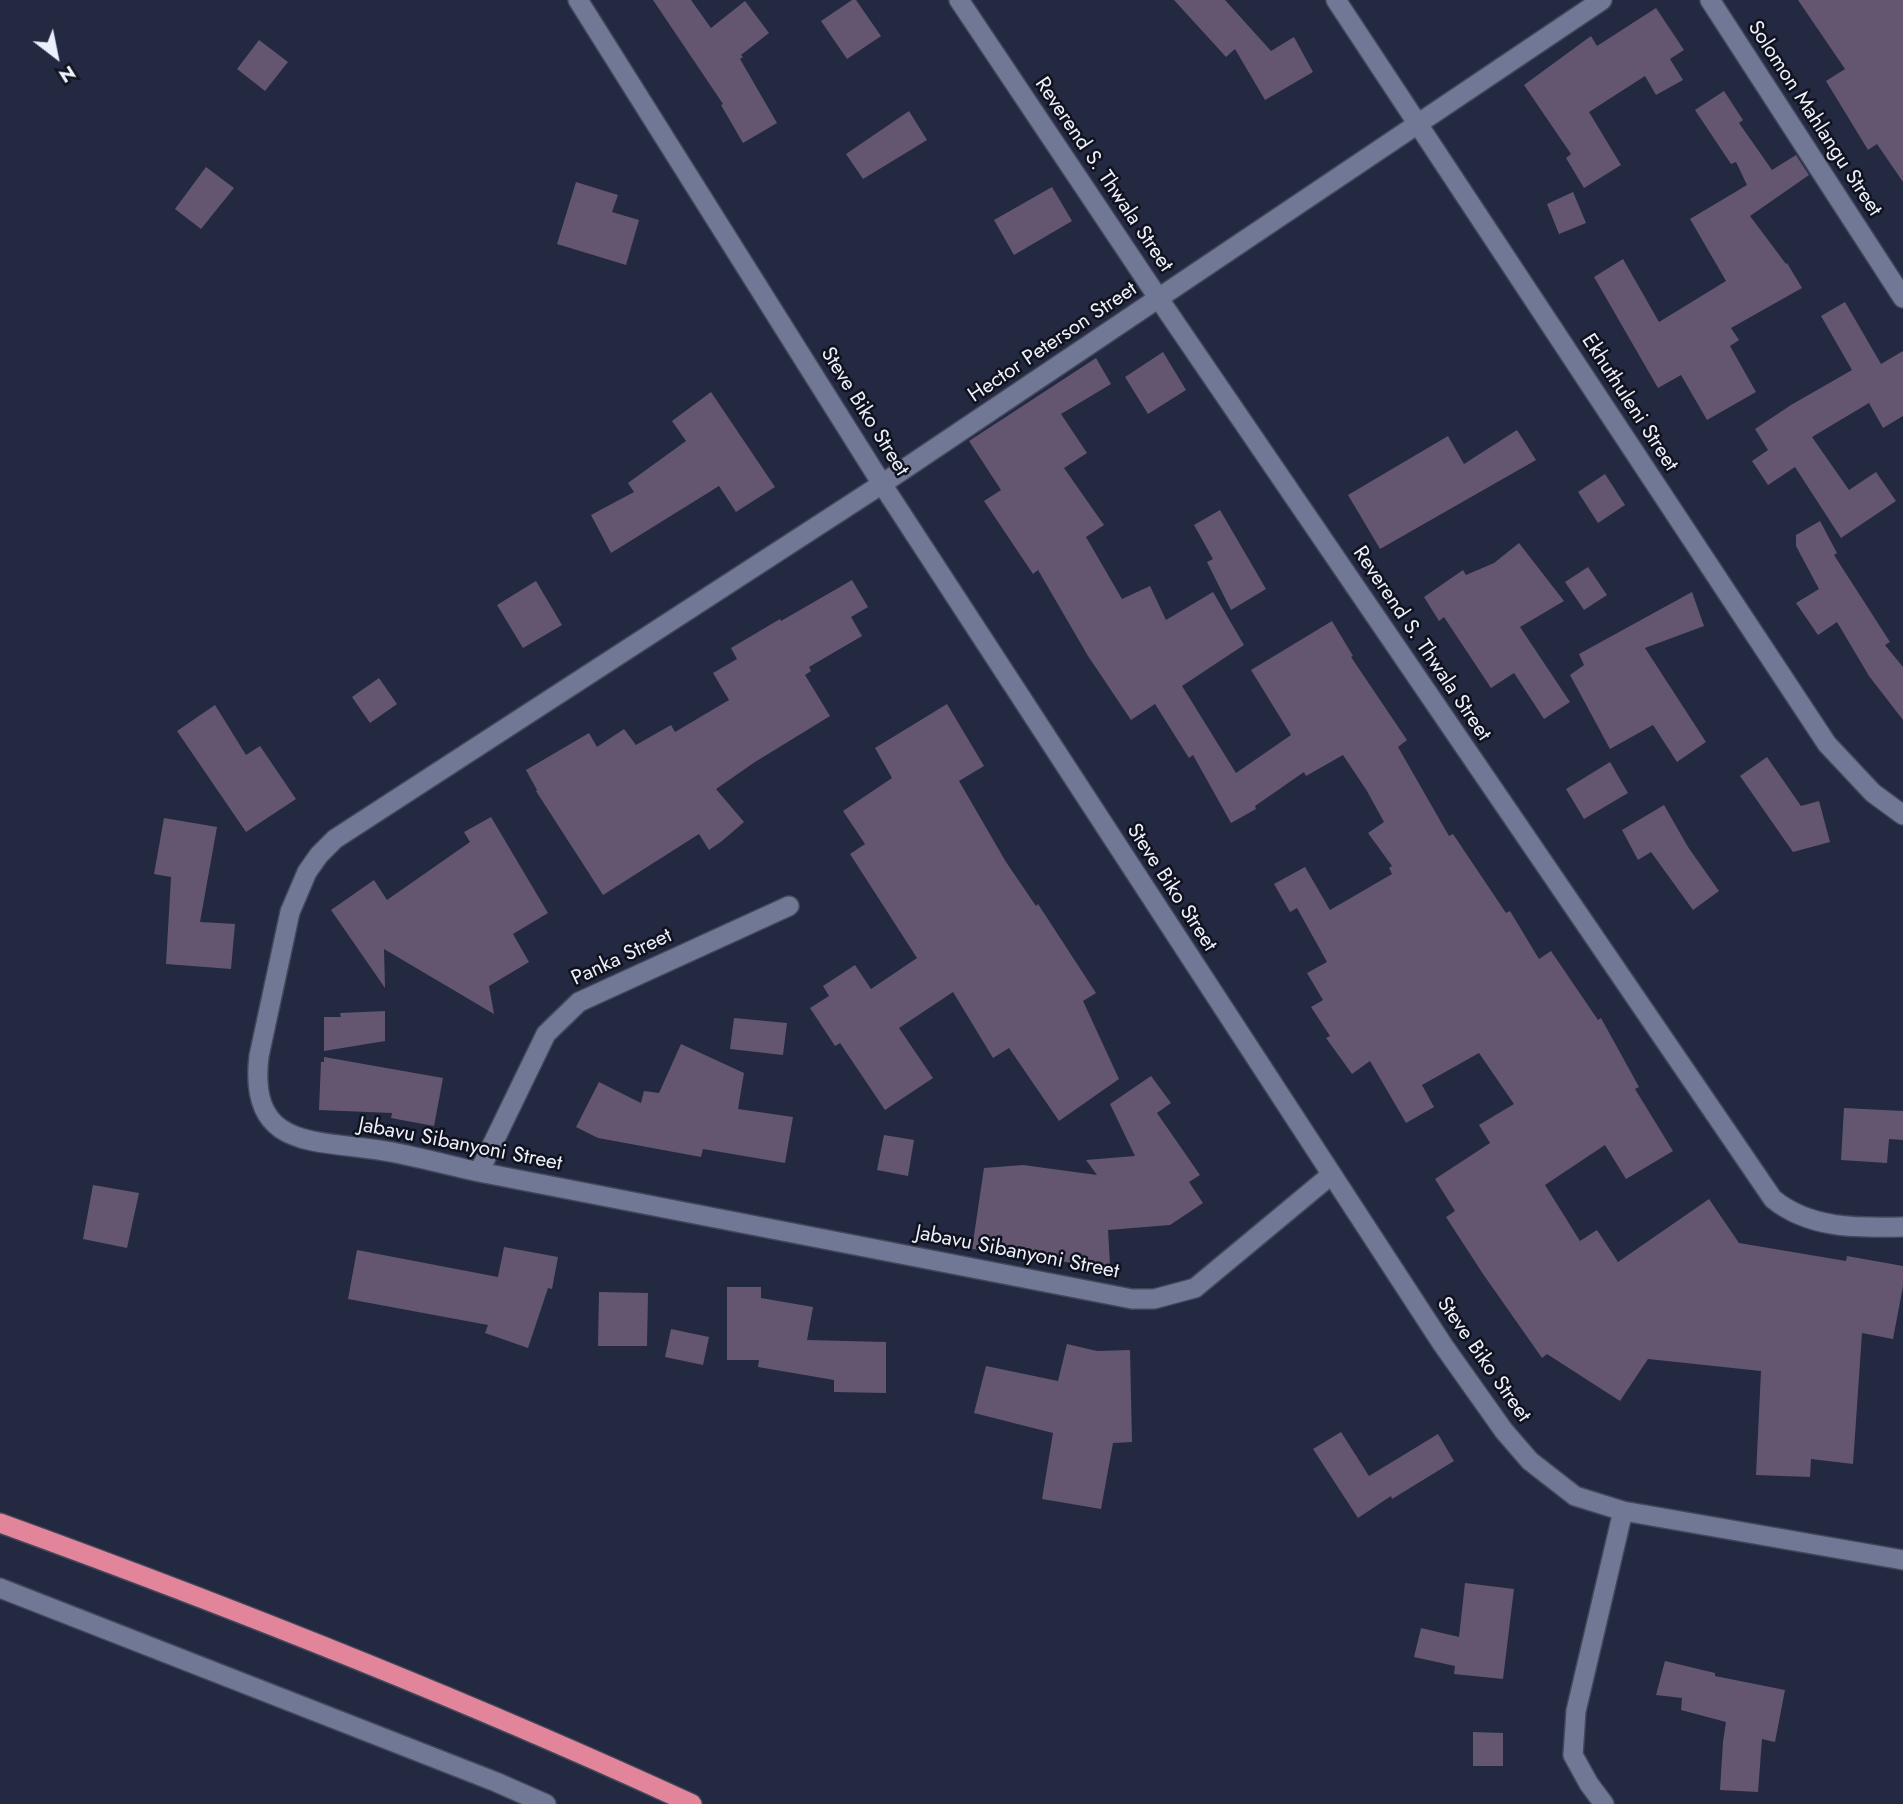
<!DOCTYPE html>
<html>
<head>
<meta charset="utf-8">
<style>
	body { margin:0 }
	#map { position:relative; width:1903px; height:1804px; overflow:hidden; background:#232941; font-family:Jost,sans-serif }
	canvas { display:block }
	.north { position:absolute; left:21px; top:21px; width:70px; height:70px; -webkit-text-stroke:5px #10121d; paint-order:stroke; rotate:148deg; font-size:19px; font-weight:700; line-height:28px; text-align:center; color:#ecf0fd }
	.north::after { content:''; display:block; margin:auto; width:24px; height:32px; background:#ecf0fd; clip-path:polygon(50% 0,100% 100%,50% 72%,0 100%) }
</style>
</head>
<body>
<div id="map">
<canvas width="1903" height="1804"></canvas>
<div class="north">N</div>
</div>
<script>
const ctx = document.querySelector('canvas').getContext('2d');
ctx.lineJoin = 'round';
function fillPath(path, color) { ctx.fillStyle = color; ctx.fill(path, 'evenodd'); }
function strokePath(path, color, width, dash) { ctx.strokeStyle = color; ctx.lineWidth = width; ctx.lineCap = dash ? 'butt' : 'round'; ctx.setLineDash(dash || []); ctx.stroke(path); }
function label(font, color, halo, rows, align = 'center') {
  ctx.font = font + ' Jost,sans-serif'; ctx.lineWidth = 5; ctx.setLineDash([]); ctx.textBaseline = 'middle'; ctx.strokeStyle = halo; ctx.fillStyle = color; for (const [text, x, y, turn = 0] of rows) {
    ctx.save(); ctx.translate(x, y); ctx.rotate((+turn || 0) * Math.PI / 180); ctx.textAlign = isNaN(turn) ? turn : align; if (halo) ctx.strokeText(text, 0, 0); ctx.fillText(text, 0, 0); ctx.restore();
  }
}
fillPath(new Path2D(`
	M653 0H691L711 28 745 1 769 33 741 55 743 57 740 59 777 123 743 143 721 105 723 104Z
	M852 0H856L881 36 847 59 821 21Z
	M1174 0H1225L1271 51 1294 37 1313 72 1265 100 1235 49 1226 57Z
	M1798 0H1903V182L1877 144 1868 150 1826 81 1845 69Z
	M1656 8 1684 50 1670 59 1683 80 1656 95 1645 76 1589 112 1621 165 1584 188 1566 158 1571 154 1524 85 1591 36 1597 46Z
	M259 40 288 62 265 91 237 69Z
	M1724 91 1743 120 1739 123 1772 170 1796 155 1809 175 1750 216 1786 264 1787 263 1802 288 1731 328 1739 340 1730 346 1756 392 1707 420 1681 375 1658 388 1594 277 1623 259 1659 322 1726 281 1690 219 1747 185 1736 162 1731 164 1695 110Z
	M909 111 927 140 863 179 846 154Z
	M206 167 234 188 201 229 175 209Z
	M576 182 618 195 612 212 639 220 626 265 557 244Z
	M1052 187 1072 221 1014 255 994 220Z
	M1573 192 1586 223 1559 234 1547 204Z
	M1845 302 1881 364 1903 351V416L1883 428 1869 403 1812 437 1849 490 1876 472 1896 501 1841 538 1795 467 1768 485 1752 461 1768 450 1755 429 1791 405 1852 370 1821 316Z
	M1163 352 1186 390 1148 414 1125 377Z
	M1096 358 1111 384 1061 414 1087 453 1064 468 1104 525 1086 537 1122 599 1150 586 1166 620 1213 592 1244 645 1182 686 1236 773 1291 735 1251 670 1332 621 1353 656 1351 657 1407 740 1398 747 1449 836 1453 834 1506 913 1510 911 1539 959 1551 951 1598 1020 1601 1018 1639 1087 1635 1089 1673 1151 1626 1179 1605 1145 1545 1185 1580 1241 1597 1230 1618 1262 1709 1199 1739 1243 1846 1261 1847 1256 1903 1266V1286L1893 1339 1862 1333 1853 1464 1811 1459 1810 1477 1756 1475 1761 1371 1648 1359 1620 1401 1547 1354 1542 1358 1483 1274 1446 1217 1455 1211 1435 1179 1490 1143 1479 1125 1514 1104 1479 1053 1422 1085 1434 1107 1406 1123 1370 1061 1352 1074 1326 1038 1330 1036 1311 1007 1323 1000 1307 973 1327 962 1297 908 1290 912 1274 884 1305 867 1330 910 1392 874 1389 868 1392 866 1368 833 1384 822 1367 791 1343 755 1306 776 1304 772 1255 806 1256 809 1231 823 1193 755 1189 758 1155 704 1131 720 1088 656 1038 570 1033 574 984 501 1001 490 969 441Z
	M711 392 775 487 736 512 719 486 611 553 591 515 634 492 628 483 686 441 672 421Z
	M1517 430 1536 460 1380 549 1348 495 1448 436 1464 464Z
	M1605 474 1625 505 1598 523 1578 492Z
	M1220 510 1266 589 1231 610 1207 562 1213 559 1194 525Z
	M1820 521 1837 553 1834 555 1890 642 1885 645 1903 667V720L1869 676 1837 622 1818 635 1796 603 1819 589 1796 546V535Z
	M1519 543 1564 601 1520 627 1570 702 1544 719 1514 673 1491 688 1444 617 1439 621 1424 597 1463 570 1466 575 1494 563Z
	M1588 567 1607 595 1584 610 1565 582Z
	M852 580 868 607 851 617 862 636 809 667 811 671 805 675 830 716 755 762 716 789 744 822 722 841 709 850 699 834 603 895 536 791 537 790 526 770 589 733 597 747 624 729 636 745 671 725 675 732 729 700 713 673 737 659 731 648 780 619 781 621Z
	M536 581 562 625 523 648 497 605Z
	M1692 592 1704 626 1645 648 1706 742 1677 762 1653 725 1610 749 1570 675 1584 665 1579 654Z
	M379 678 397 704 370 723 352 697Z
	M947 704 984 766 959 781 1006 862 1036 906 1038 904 1096 993 1083 1001 1119 1079 1059 1121 1009 1048 993 1058 953 992 899 1028 933 1078 885 1110 840 1043 835 1046 810 1008 829 996 823 986 855 965 871 989 917 958 850 854 865 844 843 811 892 778 875 748Z
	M215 705 246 755 260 746 296 799 246 832 177 731Z
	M1767 757 1801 806 1819 801 1830 842 1793 852 1740 776Z
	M1610 762 1628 793 1584 819 1566 789Z
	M1664 805 1688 847 1719 891 1693 910 1651 852 1638 860 1622 830Z
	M491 817 548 913 513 934 529 962 489 986 494 1014 384 949 385 988 331 910 374 880 387 900 470 842 464 832Z
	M164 818 217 827 200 922 235 924 231 969 166 964 171 877 154 874Z
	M385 1011V1041L324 1051V1017H341L340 1013Z
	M734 1018 787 1023 783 1055 730 1049Z
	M681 1044 744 1073 738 1109 793 1117 785 1163 703 1149 701 1157 598 1138 576 1127 599 1082 641 1103 644 1091 659 1093Z
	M324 1057 443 1078 434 1126 391 1118 392 1113 319 1110 321 1062H324Z
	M1151 1076 1171 1103 1157 1113 1200 1175 1189 1182 1203 1203 1170 1225 1108 1230 1110 1265 1073 1268V1263L972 1249 984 1168 1023 1165 1097 1175 1086 1160 1135 1156 1110 1104Z
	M1844 1108 1903 1111V1140L1889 1139 1887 1163 1841 1160Z
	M884 1135 914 1140 908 1176 877 1170Z
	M93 1185 139 1193 127 1248 83 1239Z
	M504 1247 558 1257 552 1289 548 1288 528 1348 485 1333 488 1325 348 1299 357 1250 498 1277Z
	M727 1287H761V1298L813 1307 807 1340 886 1342V1393L834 1392V1380L758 1367 759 1360H727Z
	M599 1292 648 1293 647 1346H598Z
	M671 1329 709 1337 703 1365 665 1357Z
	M1067 1344 1097 1351 1130 1350 1132 1442 1113 1443 1101 1509 1042 1499 1053 1433 974 1413 986 1366 1058 1381Z
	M1341 1432 1369 1476 1438 1434 1454 1461 1392 1499 1391 1496 1358 1518 1313 1449Z
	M1465 1583 1514 1589 1503 1679 1454 1674 1455 1666 1414 1657 1421 1628 1459 1637Z
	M1665 1661 1715 1673V1676L1785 1690 1775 1742 1762 1739 1758 1792 1720 1790 1723 1742 1726 1722 1681 1710 1682 1698 1656 1695Z
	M1473 1732 1503 1733V1766H1473Z`), '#645671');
const service = new Path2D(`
	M0 1588 496 1782 546 1804`);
const minor = new Path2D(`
	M578 0 882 484 1443 1345 1504 1431 1530 1461 1575 1496 1623 1511 1903 1560
	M959 0 1159 299 1773 1199C1810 1229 1857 1228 1903 1227
	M1336 0 1827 744 1873 793 1903 815
	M1710 0 1903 298
	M479 1172 546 1034 579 1002 789 906
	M1331 1175 1195 1288 1154 1299H1132L479 1172C446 1165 413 1155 379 1150 312 1140 248 1148 259 1056L290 912 307 872 319 855 335 839 882 484 1602 0
	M1604 1804 1589 1784 1573 1755 1576 1711 1623 1511`);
const trunk = new Path2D(`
	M0 1523C234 1608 466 1700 692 1804`);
strokePath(service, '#43475a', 22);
strokePath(minor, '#43475a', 22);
strokePath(trunk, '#43475a', 22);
strokePath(service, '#717896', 19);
strokePath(minor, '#717896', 19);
strokePath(trunk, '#e2859b', 19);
label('21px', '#ecf0fd', '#10121d', [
	["Solomon Mahlangu Street",1814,119,57],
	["Reverend S. Thwala Street",1103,175,56],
	["Hector Peterson Street",1053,343,-34],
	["Ekhuthuleni Street",1629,403,57],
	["Steve Biko Street",864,412,58],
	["Reverend S. Thwala Street",1421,644,56],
	["Steve Biko Street",1171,888,57],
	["Panka Street",622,958,-25],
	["Jabavu Sibanyoni Street",460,1145,11],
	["Jabavu Sibanyoni Street",1017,1253,11],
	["Steve Biko Street",1483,1360,55]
]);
</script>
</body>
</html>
